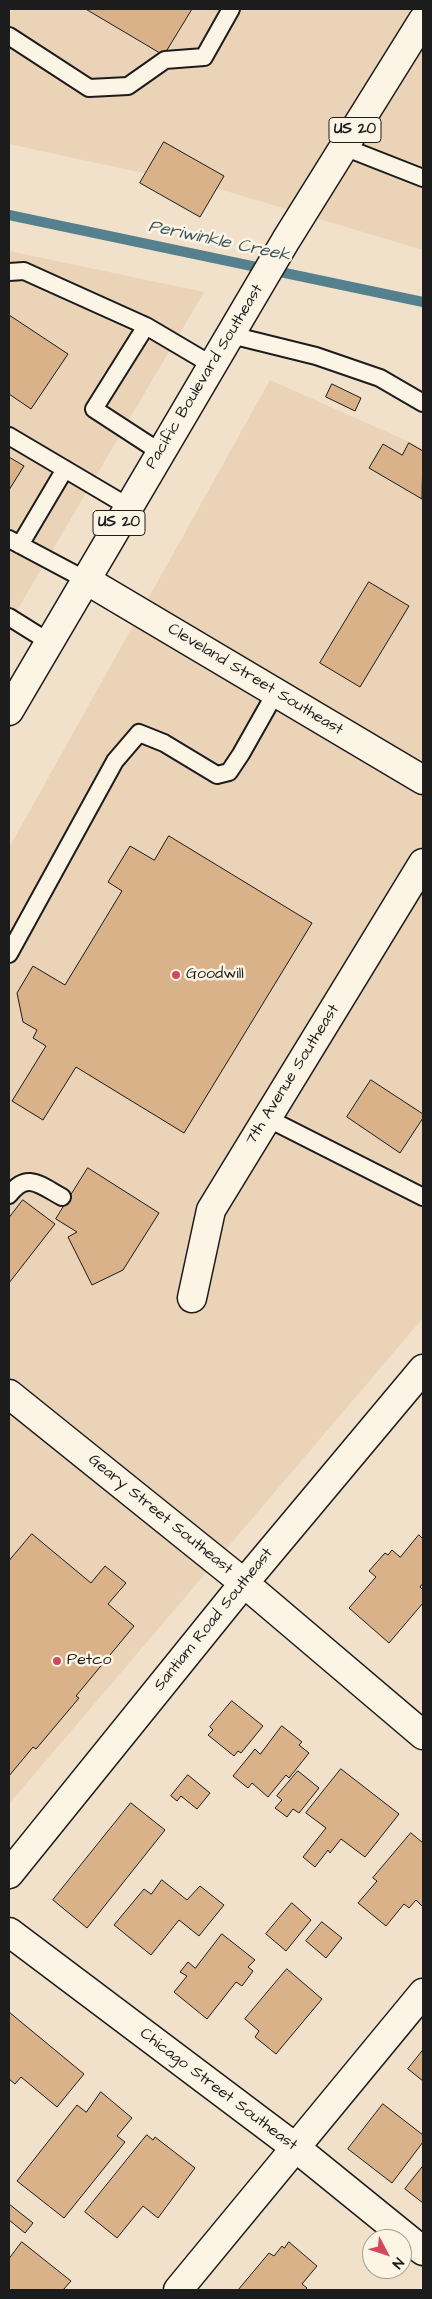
<!DOCTYPE html>
<html>
<head>
<meta charset="utf-8">
<style>
	body { margin:0 }
	#map { position:relative; width:432px; height:2299px; overflow:hidden; background:#f2e1ca; font-family:"Architects Daughter",sans-serif }
	canvas { display:block }
	.frame { position:absolute; inset:0; border:10px solid #1c1c1c; pointer-events:none }
	.north { position:absolute; left:362px; top:2229px; width:50px; height:50px; box-sizing:border-box; background:#fcf5e5; border:1px solid #a29e95; border-radius:50%; rotate:130deg; font-size:14px; font-weight:700; line-height:20px; text-align:center; color:#1c1c1c }
	.north::after { content:''; display:block; margin:auto; width:18px; height:22px; background:#d1495b; clip-path:polygon(50% 0,100% 100%,50% 72%,0 100%) }
</style>
</head>
<body>
<div id="map">
<canvas width="432" height="2299"></canvas>
<div class="frame"></div>
<div class="north">N</div>
</div>
<script>
const ctx = document.querySelector('canvas').getContext('2d');
ctx.lineJoin = 'round';
function fillPath(path, color) { ctx.fillStyle = color; ctx.fill(path, 'evenodd'); }
function strokePath(path, color, width, dash) { ctx.strokeStyle = color; ctx.lineWidth = width; ctx.lineCap = dash ? 'butt' : 'round'; ctx.setLineDash(dash || []); ctx.stroke(path); }
function label(font, color, halo, rows, align = 'center') {
  ctx.font = font + ' "Architects Daughter",sans-serif'; ctx.lineWidth = 5; ctx.setLineDash([]); ctx.textBaseline = 'middle'; ctx.strokeStyle = halo; ctx.fillStyle = color; for (const [text, x, y, turn = 0] of rows) {
    ctx.save(); ctx.translate(x, y); ctx.rotate((+turn || 0) * Math.PI / 180); ctx.textAlign = isNaN(turn) ? turn : align; if (halo) ctx.strokeText(text, 0, 0); ctx.fillText(text, 0, 0); ctx.restore();
  }
}
fillPath(new Path2D(`
	M13 9H423V250L226 191 9 144V16Z
	M9 251 204 292 9 624Z
	M270 380 423 448V1318L9 1804V848Z`), '#ead3b7');
strokePath(new Path2D(`
	M9 215 423 302`), '#54818d', 10);
const building = new Path2D(`
	M86 9H192L164 55Z
	M164 142 224 176 200 217 140 183Z
	M9 315 68 354 31 409 9 394Z
	M332 384 361 398 355 411 326 397Z
	M409 443 423 451 422 499 369 468 383 444 402 455Z
	M9 457 24 466 9 490Z
	M369 582 409 606 360 687 320 663Z
	M169 836 312 923 184 1133 76 1067 43 1120 12 1101 46 1046 33 1038 37 1030 23 1022 17 993 33 966 65 985 122 891 108 882 130 846 154 860Z
	M371 1080 423 1114V1118L400 1153 347 1117Z
	M88 1168 159 1213 123 1270 92 1285 68 1237 77 1232 56 1219Z
	M23 1200 55 1224 9 1283V1218Z
	M32 1534 91 1583 105 1566 126 1583 108 1604 134 1626 76 1696 79 1698 36 1749 33 1747 9 1776V1561Z
	M419 1535 423 1539V1583L420 1587 423 1590V1603L389 1643 349 1608 376 1577 369 1571 385 1553 388 1555 392 1550 400 1557Z
	M232 1701 263 1726 241 1753 238 1751 234 1756 208 1735 213 1730 210 1727Z
	M282 1726 302 1742 299 1745 309 1753 289 1778 286 1775 268 1797 252 1783 248 1788 233 1776 255 1749 260 1754Z
	M341 1769 399 1814 365 1857 341 1839 330 1853 328 1850 315 1867 303 1857 326 1828 306 1813Z
	M298 1771 319 1788 299 1813 293 1809 287 1817 275 1808 282 1800 277 1796Z
	M188 1775 210 1793 197 1809 181 1796 177 1801 171 1796Z
	M131 1803 165 1830 87 1928 53 1900Z
	M411 1833 423 1843V1907L416 1900 409 1908 404 1904 386 1926 358 1903 377 1881 373 1878Z
	M162 1880 187 1900 200 1886 224 1905 199 1936 179 1920 151 1955 114 1925 144 1889 151 1894Z
	M292 1903 311 1920 286 1951 266 1934Z
	M322 1922 342 1938 326 1958 306 1941Z
	M222 1934 255 1960 248 1967 253 1971 242 1986 236 1982 207 2019 174 1992 187 1976 180 1972 188 1962 195 1968Z
	M287 1969 322 1999 276 2054 255 2037 259 2031 245 2019Z
	M9 2012 84 2074 57 2107 21 2077 15 2084 9 2079Z
	M423 2050V2081L408 2069Z
	M101 2092 132 2118 117 2136 125 2142 64 2218 17 2181 77 2105 86 2112Z
	M383 2104 423 2135V2142L392 2183 348 2149Z
	M147 2135 153 2140 155 2137 195 2168 158 2218 143 2206 117 2238 85 2212Z
	M423 2166V2203L405 2189Z
	M9 2204 33 2223 25 2233 9 2220Z
	M22 2242 71 2281 63 2290H9V2259Z
	M289 2242 317 2266 302 2284 307 2288 305 2290H238L269 2253 274 2256 282 2246 284 2248Z`);
fillPath(building, '#d9b28a');
strokePath(building, '#1c1c1c', 1);
const lane = new Path2D(`
	M9 36 89 88 128 86 165 60 204 57 231 9
	M344 147 423 178
	M9 272 24 271 146 326 94 409 160 452
	M146 326 212 365
	M231 335 316 356 380 378 423 403
	M9 436 129 507
	M9 539 86 580
	M20 545 65 469
	M9 617 49 642
	M9 954 115 761 139 733 164 743 217 775 229 772 241 754 276 692
	M267 1118 423 1197
	M9 1195C27 1171 40 1185 62 1197`);
const street = new Path2D(`
	M86 580 423 780
	M192 1298 211 1210 423 863
	M9 1932 296 2148 423 2251
	M178 2290 423 1993`);
const secondary = new Path2D(`
	M9 1394 244 1583 423 1735
	M9 1874 244 1583 423 1369`);
const highway = new Path2D(`
	M9 711 286 240 423 20`);
strokePath(lane, '#1c1c1c', 20);
strokePath(street, '#1c1c1c', 31);
strokePath(secondary, '#1c1c1c', 31);
strokePath(highway, '#1c1c1c', 31);
strokePath(lane, '#fcf5e5', 16);
strokePath(street, '#fcf5e5', 28);
strokePath(secondary, '#fcf5e5', 28);
strokePath(highway, '#fcf5e5', 28);
for (const [x, y, r, color] of [
	[176,975,5,"#d1495b"],
	[57,1661,5,"#d1495b"]
]) { const dot = new Path2D(); dot.arc(x, y, r, 0, 2 * Math.PI); ctx.fillStyle = color; ctx.fill(dot); strokePath(dot, '#fcf5e5', 2); }
for (const [x, y, w] of [
	[355,130,52],
	[119,523,52]
]) { const box = new Path2D(); box.roundRect(x - w / 2, y - 12.5, w, 25, 4); ctx.fillStyle = '#fcf5e5'; ctx.fill(box); strokePath(box, '#1c1c1c', 1); }
label('bold 15px', '#1c1c1c', null, [
	["US 20",355,130],
	["US 20",119,523]
]);
label('16px', '#1c1c1c', '#fcf5e5', [
	["Pacific Boulevard Southeast",205,377,-59],
	["Cleveland Street Southeast",255,680,31],
	["7th Avenue Southeast",293,1075,-58],
	["Geary Street Southeast",160,1515,39],
	["Santiam Road Southeast",214,1620,-51],
	["Chicago Street Southeast",218,2090,37]
]);
label('16px', '#1c1c1c', '#fcf5e5', [
	["Goodwill",186,975],
	["Petco",67,1661]
], 'left');
label('italic 18px', '#3d575e', '#fcf5e5', [
	["Periwinkle Creek",219,242,12]
]);
</script>
</body>
</html>
